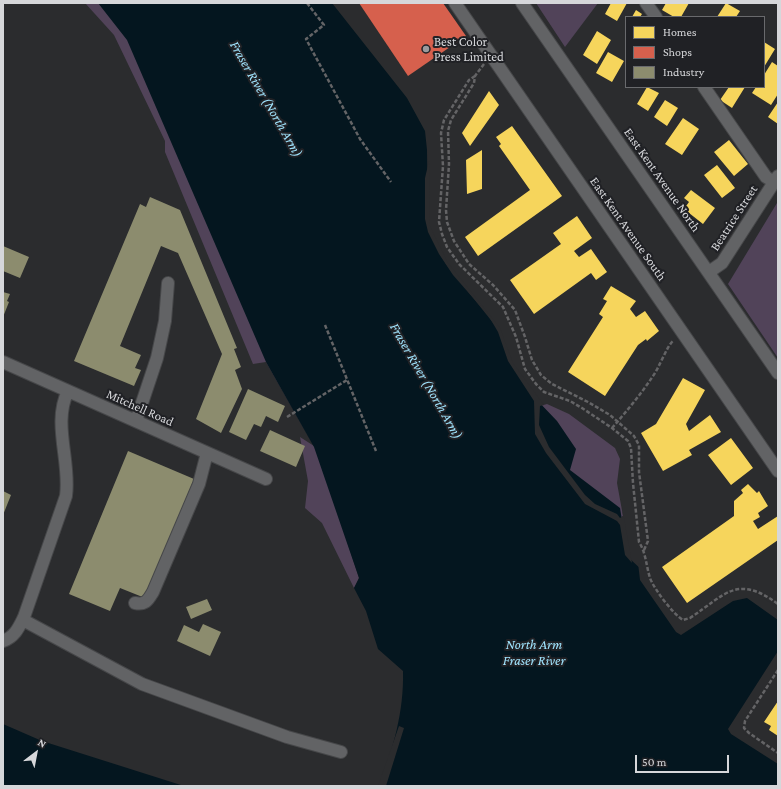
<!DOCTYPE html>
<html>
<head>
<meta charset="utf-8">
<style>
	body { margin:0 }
	#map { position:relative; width:781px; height:789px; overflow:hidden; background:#2b2c2e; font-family:"Crimson Pro",serif }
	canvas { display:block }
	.frame { position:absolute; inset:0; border:4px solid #d6d7da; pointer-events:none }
	.legend { position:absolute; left:625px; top:16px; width:140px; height:72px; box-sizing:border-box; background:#202125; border:1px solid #696a6d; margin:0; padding:5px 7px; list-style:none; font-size:12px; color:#d6d7da }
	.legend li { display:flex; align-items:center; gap:8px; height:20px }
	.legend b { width:20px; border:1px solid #696a6d }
	.north { position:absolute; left:16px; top:733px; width:40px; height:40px; -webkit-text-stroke:3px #202125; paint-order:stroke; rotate:32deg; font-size:11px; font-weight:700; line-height:16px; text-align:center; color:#d6d7da }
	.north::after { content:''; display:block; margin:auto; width:14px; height:18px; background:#d6d7da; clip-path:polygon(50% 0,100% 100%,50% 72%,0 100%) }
	.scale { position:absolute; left:635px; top:755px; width:94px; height:18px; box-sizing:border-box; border:2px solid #d6d7da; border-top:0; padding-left:5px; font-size:12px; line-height:14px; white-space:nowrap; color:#d6d7da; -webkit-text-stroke:3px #202125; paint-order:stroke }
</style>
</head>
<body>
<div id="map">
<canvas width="781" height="789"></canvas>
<div class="frame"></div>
<ul class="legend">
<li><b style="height:11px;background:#f6d55c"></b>Homes</li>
<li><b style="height:11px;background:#d6604d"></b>Shops</li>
<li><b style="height:11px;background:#8c8c6e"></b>Industry</li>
</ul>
<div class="north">N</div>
<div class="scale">50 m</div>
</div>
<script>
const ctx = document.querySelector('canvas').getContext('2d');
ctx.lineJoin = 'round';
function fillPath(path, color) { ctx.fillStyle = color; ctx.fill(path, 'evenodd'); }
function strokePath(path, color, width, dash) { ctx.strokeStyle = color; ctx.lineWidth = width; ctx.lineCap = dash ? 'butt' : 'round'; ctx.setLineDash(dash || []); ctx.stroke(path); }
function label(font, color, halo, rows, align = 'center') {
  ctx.font = font + ' "Crimson Pro",serif'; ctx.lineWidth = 4; ctx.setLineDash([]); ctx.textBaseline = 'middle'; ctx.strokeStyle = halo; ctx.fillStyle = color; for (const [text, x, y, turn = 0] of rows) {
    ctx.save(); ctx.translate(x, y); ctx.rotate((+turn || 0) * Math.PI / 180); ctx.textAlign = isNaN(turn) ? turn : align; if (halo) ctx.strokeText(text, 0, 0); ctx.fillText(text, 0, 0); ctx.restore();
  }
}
fillPath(new Path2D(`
	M85 3H121L242 213 359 578 354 588 322 523 305 508 308 481 300 437 314 446 266 362 253 364 165 152V141L114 35Z
	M536 3H598L565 47Z
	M777 203H778V358L728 284Z
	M547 404 569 414 615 448 620 459 617 483 623 516 620 518 564 466 540 406Z`), '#514359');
fillPath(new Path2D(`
	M98 3H332L407 98 425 131 427 150 428 227 446 264 498 329 511 364 536 399 557 421 576 449 570 470 620 508 628 557 645 573 673 617 693 621 750 591 778 610V664L738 725 743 736 778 758V786H380C393 747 404 713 403 671L378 649 366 611 354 588 359 578 314 447 266 362 127 40Z
	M3 724 42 741 184 786H3Z`), '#04161f');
fillPath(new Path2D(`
	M429 161 430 226 448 263 500 328 513 363 544 405 540 406 539 425 549 447 585 495 595 504 617 514 620 518 623 516 622 507 632 563 625 555 620 525 617 521 585 504 546 453 535 434 534 401 508 361 498 332 488 315 453 275 439 254 428 232 425 219V178Z
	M638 563 647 571 674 616 692 619 731 592 750 589 778 608V620L747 598 733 601 681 635 676 632 640 580Z
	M778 651V668L740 725 745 734 778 756V764L731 734 728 729Z
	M399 726 404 728 386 786H378Z`), '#2b2c2e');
fillPath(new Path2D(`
	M611 3H627L617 21 605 14Z
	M666 3H689L681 17H674L662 10Z
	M726 3 740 11 736 17H717Z
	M636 10 642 14 640 17H632Z
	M597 31 611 40 597 64 583 55Z
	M764 42 775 49 764 67Z
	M608 52 624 61 612 82 596 73Z
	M772 62 778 66V94L771 105 752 93 756 87H764V75Z
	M647 87 659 93 648 111 637 104Z
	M729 87H745L732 108 720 100Z
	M489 91 499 105 470 146 462 133Z
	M665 100 678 108 667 126 654 117Z
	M778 102V124L768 117Z
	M683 118 699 129 682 155 665 144Z
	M512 126 562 196 478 256 465 237 530 190 499 146 501 144 496 137Z
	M729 140 748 164 734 176 714 152Z
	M482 150V189L467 194 466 160Z
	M717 165 735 188 722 198 704 175Z
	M691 190 715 208 703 224 684 209 689 202 684 198Z
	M577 216 592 238 574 251 579 257 591 249 607 272 596 280 591 273 534 314 510 280 561 244 553 233Z
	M611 286 636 301 630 309 636 317 645 311 659 331 647 341 646 339 638 345 605 396 568 372 603 317 599 314 607 301 603 299Z
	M683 378 705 390 686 424 689 431 710 415 721 432 689 450 692 455 663 471 641 433 656 424Z
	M731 438 753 468 731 485 708 455Z
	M748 484 757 493 759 491 768 506 758 513 760 517 753 521 758 529 778 516V540L687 603 662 567 734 516V501L743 493 741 490Z
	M778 701V736L769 730 771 726 764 722Z`), '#f6d55c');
fillPath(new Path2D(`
	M359 3H443L466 36 408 76Z`), '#d6604d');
fillPath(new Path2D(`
	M150 197 180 210 237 348 234 349 241 367 235 370 242 389 221 433 196 419 222 354 178 253 161 246 120 346 141 355 135 368 141 370 134 386 74 361 140 204 146 207Z
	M3 246 29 257 20 278 3 271Z
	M3 292 10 294 7 301 9 302 3 317Z
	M248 389 285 406 278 422 266 416 261 427 254 424 246 440 229 432Z
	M270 430 305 446 296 467 260 451Z
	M128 451 194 479 145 598 120 588 110 611 69 594Z
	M3 491 11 495 3 515Z
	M207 599 212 610 191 619 186 607Z
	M203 624 221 632 210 656 177 641 184 625 199 632Z`), '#8c8c6e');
const minor = new Path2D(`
	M455 3 778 471
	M522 3 778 373
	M646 3 656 17
	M704 87 766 177 774 182
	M709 272 722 263 778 176
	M3 362 266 479
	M136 421 157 358 165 321 168 283
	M135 603C146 605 148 600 153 592L199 484 207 453
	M23 620 142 684 287 737 341 752
	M3 641C15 637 19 627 24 617L66 496C71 462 52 423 68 391`);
strokePath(minor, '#464749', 14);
strokePath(new Path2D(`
	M307 3 324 25 306 39 360 139 391 182
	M484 64 475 76 474 83 451 120 448 131 449 164 446 210 447 222 454 241 469 264 493 285 515 310 525 337 532 360 541 375 552 384 588 402 610 415 634 436 639 445V472L648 541 644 550
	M475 76 469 80 444 120 441 133 443 166 439 222 442 234 447 247 459 264 503 307 516 337 525 369 536 384 544 392 570 401 582 408 612 428 628 441 631 448 633 483 639 542C646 553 646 565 650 578 654 589 673 614 683 620L690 618C726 594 737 574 778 604
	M325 325 376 451
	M287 417 347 380
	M612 428C626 412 641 394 653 376 659 368 667 346 673 341
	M778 670 745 721 744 728 749 733 778 753`), '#646466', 2.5, [4, 2]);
strokePath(minor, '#626365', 12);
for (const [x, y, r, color] of [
	[426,49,4,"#9a9b9e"]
]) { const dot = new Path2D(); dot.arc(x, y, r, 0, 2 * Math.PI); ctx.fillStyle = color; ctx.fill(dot); strokePath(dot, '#202125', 1.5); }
label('13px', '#d6d7da', '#202125', [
	["Best Color",434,42],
	["Press Limited",434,57]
], 'left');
label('13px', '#d6d7da', '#202125', [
	["East Kent Avenue North",662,180,55],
	["Beatrice Street",734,218,-57],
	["East Kent Avenue South",628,229,55],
	["Mitchell Road",140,408,24]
]);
label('italic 14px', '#a0e4fe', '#202125', [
	["Fraser River (North Arm)",266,99,60],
	["Fraser River (North Arm)",426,381,60],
	["North Arm",534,645],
	["Fraser River",534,661]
]);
</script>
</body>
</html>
